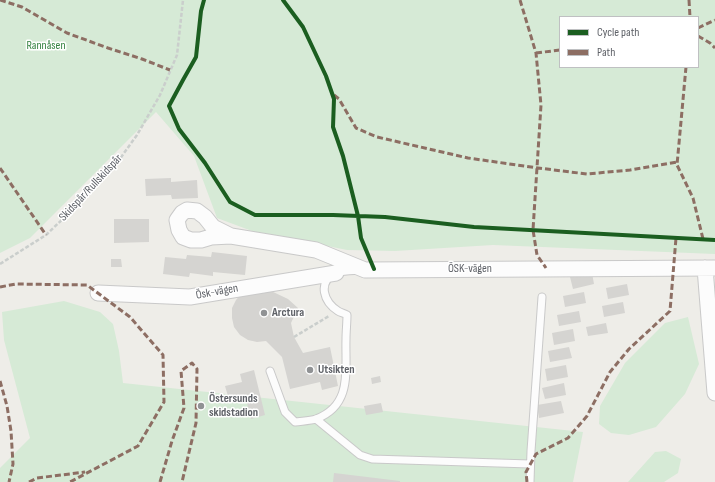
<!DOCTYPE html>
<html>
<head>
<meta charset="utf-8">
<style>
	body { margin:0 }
	#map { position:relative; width:715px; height:482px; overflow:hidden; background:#eeede8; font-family:"Sofia Sans Condensed",sans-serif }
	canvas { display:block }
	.legend { position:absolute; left:559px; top:16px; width:140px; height:52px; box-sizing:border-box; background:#fff; border:1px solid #bfc0c2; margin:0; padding:5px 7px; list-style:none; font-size:12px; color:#5e6167 }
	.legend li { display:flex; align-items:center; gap:8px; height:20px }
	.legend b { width:20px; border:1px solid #bfc0c2 }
</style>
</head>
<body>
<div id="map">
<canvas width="715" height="482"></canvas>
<ul class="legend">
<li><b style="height:5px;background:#1b5e20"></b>Cycle path</li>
<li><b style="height:5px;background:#8d6e63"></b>Path</li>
</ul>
</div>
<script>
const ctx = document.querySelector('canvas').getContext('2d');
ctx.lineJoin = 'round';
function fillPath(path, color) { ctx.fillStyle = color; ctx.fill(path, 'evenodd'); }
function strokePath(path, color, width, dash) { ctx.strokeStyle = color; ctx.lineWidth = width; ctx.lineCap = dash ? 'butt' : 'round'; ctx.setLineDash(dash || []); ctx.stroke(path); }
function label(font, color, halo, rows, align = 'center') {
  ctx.font = font + ' "Sofia Sans Condensed",sans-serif'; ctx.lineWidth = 3; ctx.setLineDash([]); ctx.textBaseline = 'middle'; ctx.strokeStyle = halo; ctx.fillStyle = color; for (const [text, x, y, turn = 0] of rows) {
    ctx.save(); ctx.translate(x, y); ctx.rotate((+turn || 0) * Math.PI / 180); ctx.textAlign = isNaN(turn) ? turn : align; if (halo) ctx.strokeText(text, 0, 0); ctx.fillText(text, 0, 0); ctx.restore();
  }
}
fillPath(new Path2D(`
	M0 0H715V254L493 245 395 251 347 250 303 241 260 234 217 218 194 156 156 112 30 238 0 253ZM560 17H698V67H560Z
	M64 301 100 312 113 324 119 351 123 383 583 432 573 482H0V468L30 438 4 340 2 312Z
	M688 317 699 364 685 394 656 427 629 435 611 433 599 424 600 406 625 363 665 323Z
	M666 451 681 459 678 473 664 482H628L655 452Z`), '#d6ead6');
fillPath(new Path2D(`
	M171 178V182L197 180 198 198 172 199 171 195 146 196 145 179Z
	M114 219H149V242L114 243Z
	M212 252 247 256 245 275 213 272V276L190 273 189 277 163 274 165 257 186 259 187 255 211 257Z
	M111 259H121L122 267H111Z
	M592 273 594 284 573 289 570 277Z
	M627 284 629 295 608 299 606 288Z
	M269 290 288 299 298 308 291 323 294 337 303 353 330 347 338 386 322 390 320 382 290 389 282 357 266 341 257 342 248 340 240 335 234 327 232 318V308L236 300 242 293Z
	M584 292 586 303 565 307 563 296Z
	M623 302 625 313 604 317 602 306Z
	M579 311 581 322 559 326 557 315Z
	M606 323 608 333 588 336 586 327Z
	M573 329 575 341 554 345 552 333Z
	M569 347 572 358 550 362 548 351Z
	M566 365 568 377 547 381 545 369Z
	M254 370 265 415 251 419 246 399 230 403 225 386 242 382 240 374Z
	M380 376 381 382 372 384 371 378Z
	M564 383 566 395 545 399 542 388Z
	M561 401 564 413 539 418 537 405Z
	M381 403 383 412 366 415 364 406Z
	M334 473 400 481V482H333Z`), '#d5d4d1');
const service = new Path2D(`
	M270 371 285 412 295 422C301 421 310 421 316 419 353 405 345 370 346 339 346 331 347 323 347 315 344 313 341 313 338 311 324 302 317 283 335 273 340 271 350 271 357 270
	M316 419 360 455 372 459 530 464
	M530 482 531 451 542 297`);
const minor = new Path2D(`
	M231 236 213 227 205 217 197 211 187 210 182 213 177 220 179 230 183 237 191 240H201L211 237 231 236 316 250 365 270 715 268
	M705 268 715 393
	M98 293 190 297 336 273`);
strokePath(service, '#c9c9c9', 9);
strokePath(minor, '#c9c9c9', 17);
strokePath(new Path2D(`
	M0 264 46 235 70 212 114 167 137 135 160 95 177 55 183 0
	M294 337 329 316`), '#cacecc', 2.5, [4, 2]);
strokePath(service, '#fcfcfc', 7);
strokePath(minor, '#fcfcfc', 15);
strokePath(new Path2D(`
	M0 0 22 7 67 33 108 48 142 59 170 70
	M520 0 536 53 541 105 533 230 537 255 546 268
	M689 0 690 17
	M698 28 715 20
	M698 36 710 43 715 48
	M536 53 560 50
	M686 67 677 165 693 198 703 239
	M334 95 339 99 356 128 377 137 468 158 538 168 587 174 630 170 677 162
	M0 168 46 235
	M0 287 16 284 87 285 130 317 163 355 164 402 138 446 70 482
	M0 381 7 406 11 431 13 464 9 482
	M29 482 37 478 85 472
	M160 482 172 441 184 408 181 371 192 363 197 369 196 423 182 482
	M527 482 526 472 536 454 568 438 587 416 610 372 629 349 670 311 676 238`), '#8d6e63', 3, [6, 3]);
strokePath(new Path2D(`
	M204 0 201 11 196 57 183 80 169 106 179 129 205 163 230 202 255 215H333L385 217 474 227 715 240
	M283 0 303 27 326 76 334 99 333 127 343 156 358 216 361 238 374 269`), '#1b5e20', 4);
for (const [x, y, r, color] of [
	[264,313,4,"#909294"],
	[310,370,4,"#909294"],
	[201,406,4,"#909294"]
]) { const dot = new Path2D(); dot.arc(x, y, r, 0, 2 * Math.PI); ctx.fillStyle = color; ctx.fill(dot); strokePath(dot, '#fff', 1.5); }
label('12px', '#32813f', '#fff', [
	["Rannåsen",46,46]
]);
label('12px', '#5e6167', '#fff', [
	["Skidspår/Rullskidspår",91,188,-47],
	["ÖSK-vägen",470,269],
	["Ösk-vägen",217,292,-10]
]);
label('bold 12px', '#5e6167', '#fff', [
	["Arctura",272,313],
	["Utsikten",318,370],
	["Östersunds",209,399],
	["skidstadion",209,413]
], 'left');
</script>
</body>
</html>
